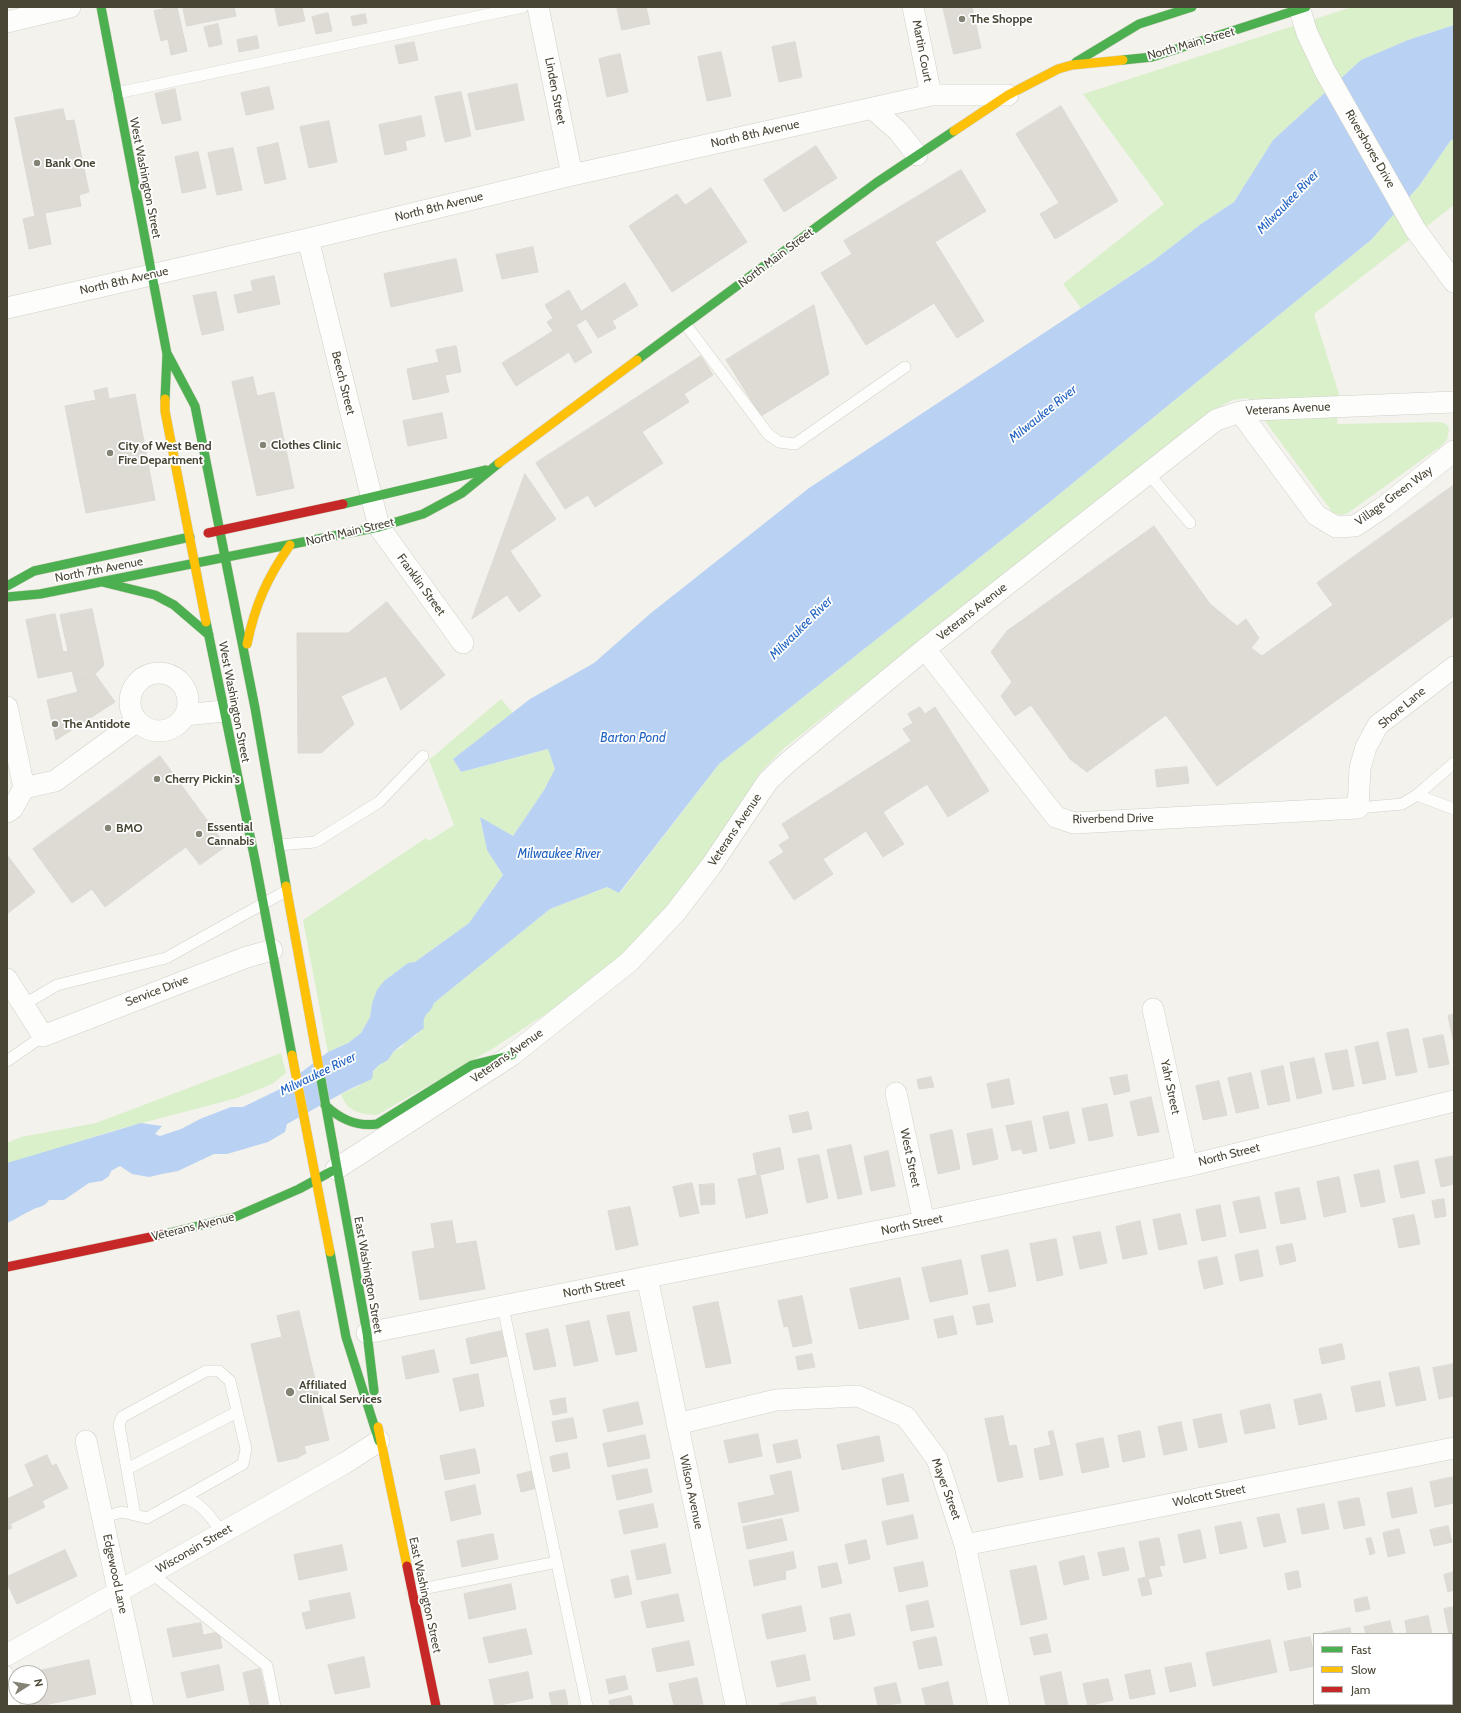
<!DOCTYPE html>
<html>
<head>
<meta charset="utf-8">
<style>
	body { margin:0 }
	#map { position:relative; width:1461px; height:1713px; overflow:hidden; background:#f3f2ec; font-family:Cabin,sans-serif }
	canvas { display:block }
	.frame { position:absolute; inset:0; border:8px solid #4a4636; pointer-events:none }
	.legend { position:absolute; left:1313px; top:1633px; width:140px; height:72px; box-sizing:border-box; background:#fff; border:1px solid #b7b5af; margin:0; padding:5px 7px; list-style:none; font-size:12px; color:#4a4636 }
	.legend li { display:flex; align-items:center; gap:8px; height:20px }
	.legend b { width:20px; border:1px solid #b7b5af }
	.north { position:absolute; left:8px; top:1665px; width:40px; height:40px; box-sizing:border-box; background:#fff; border:1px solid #b7b5af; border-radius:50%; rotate:78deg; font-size:11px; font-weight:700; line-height:16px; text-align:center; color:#4a4636 }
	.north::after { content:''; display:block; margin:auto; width:14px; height:18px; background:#858276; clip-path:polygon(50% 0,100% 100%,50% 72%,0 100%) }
</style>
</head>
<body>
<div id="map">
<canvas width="1461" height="1713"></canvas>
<div class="frame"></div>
<ul class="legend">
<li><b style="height:5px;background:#4caf50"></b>Fast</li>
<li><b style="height:5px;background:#ffc107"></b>Slow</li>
<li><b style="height:5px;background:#c62828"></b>Jam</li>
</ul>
<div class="north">N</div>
</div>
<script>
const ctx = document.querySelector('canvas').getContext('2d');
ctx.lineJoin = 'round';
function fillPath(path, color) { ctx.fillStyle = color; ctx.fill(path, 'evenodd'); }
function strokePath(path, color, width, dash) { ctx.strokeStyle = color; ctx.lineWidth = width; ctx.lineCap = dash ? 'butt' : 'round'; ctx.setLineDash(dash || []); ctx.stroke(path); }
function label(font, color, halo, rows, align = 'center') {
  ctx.font = font + ' Cabin,sans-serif'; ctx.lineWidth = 3.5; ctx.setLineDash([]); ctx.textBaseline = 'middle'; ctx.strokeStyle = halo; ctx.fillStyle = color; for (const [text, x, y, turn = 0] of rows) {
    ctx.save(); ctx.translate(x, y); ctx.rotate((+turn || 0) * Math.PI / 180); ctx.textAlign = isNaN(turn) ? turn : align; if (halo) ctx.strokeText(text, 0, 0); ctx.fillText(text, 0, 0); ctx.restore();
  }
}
fillPath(new Path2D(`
	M1352 7H1454V25L1408 40 1361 60 1273 140 1234 202 1201 224 1153 261 1081 308 1063 284 1164 204 1083 94Z
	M1454 139V205L1314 314 1339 394 1337 424 1440 422 1446 424 1449 428 1447 440 1441 446 1348 513 1342 515 1333 513 1248 398 1233 400 1213 410 783 749 759 774 710 852 694 873 658 917 620 956 576 994 492 1049 377 1115C360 1114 347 1112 341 1094L359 1086 379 1065 388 1060 394 1051 402 1047 407 1040 417 1035 425 1013 434 1003 550 909 607 887 620 893 719 764 1051 501 1371 240 1419 186 1451 140Z
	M501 699 513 713 453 759 461 772 549 749 555 769 544 790 513 836 480 818 487 850 503 875 469 923 415 962 408 963 384 981 372 1003 370 1017 361 1033 348 1043 328 1052 303 920 426 838 429 841 454 825 429 760Z
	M281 1053 286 1073 272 1084 237 1098 112 1131 7 1165V1143L21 1137 96 1123Z`), '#daf0ca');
fillPath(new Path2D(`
	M1454 25V139L1451 140 1419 186 1371 240 1051 501 719 764 619 893 607 887 550 909 434 1003C430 1015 422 1012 424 1028L394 1051 388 1060 379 1065 373 1071 372 1079 348 1090 287 1124 285 1132 268 1142 227 1154H214L178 1171 162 1174 149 1177 132 1174 120 1166 111 1171 109 1176 102 1181 89 1183 64 1200H49C44 1208 38 1206 30 1211 21 1215 17 1219 7 1223V1163L141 1123 162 1126 155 1134 160 1136 181 1129 200 1119 231 1107H243L278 1090 328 1052 348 1043 361 1033 370 1017 372 1003 377 990 384 981 408 963 415 962 469 923 503 875 487 850 480 817 513 836 544 790 555 769 548 749 461 772 453 759 530 699 594 663 651 613 809 488 1153 261 1201 224 1234 202 1273 140 1361 60 1408 40Z`), '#b9d2f4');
const building = new Path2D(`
	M173 7H177L187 51 171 55 168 39 161 41 154 11Z
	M183 7H234L236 16 187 26Z
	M275 7H302L305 21 279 26Z
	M617 7H646L650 24 622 30Z
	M943 7H972L981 48 954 54Z
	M328 13 332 31 316 34 312 17Z
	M365 14 367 23 353 26 351 17Z
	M218 24 222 44 209 47 204 27Z
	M257 36 259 48 239 52 237 40Z
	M414 42 418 60 399 64 395 46Z
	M795 42 802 77 779 82 772 47Z
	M721 52 731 96 707 101 698 57Z
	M620 54 628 92 607 97 599 59Z
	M517 84 524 120 476 130 468 94Z
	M269 87 274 109 246 115 241 93Z
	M175 89 181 120 162 124 155 94Z
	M461 92 471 136 445 142 435 97Z
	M1061 106 1118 201 1055 239 1040 214 1059 203 1016 134Z
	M63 109 66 121 74 120 89 192 79 195 81 206 45 213 51 244 29 249 23 219 35 216 15 118Z
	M421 116 425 136 405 141 407 150 385 155 379 125Z
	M329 121 337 162 309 168 300 127Z
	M278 143 286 179 265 184 257 148Z
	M816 146 837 178 784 212 764 180Z
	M233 148 242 190 217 195 208 153Z
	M198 152 206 188 182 193 175 157Z
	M961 170 986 211 935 242 984 321 957 338 934 303 866 345 821 273 852 254 844 241Z
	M711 188 747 242 672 292 629 226 677 194 685 205Z
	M533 247 538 272 502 279 496 255Z
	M456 259 463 291 391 307 384 274Z
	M274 276 280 304 238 313 234 295 253 291 251 281Z
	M625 283 638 305 612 321 616 328 598 338 586 319 576 325 592 352 575 363 569 352 516 386 502 363 553 331 547 322 553 318 545 305 569 290 581 311Z
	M216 292 224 330 202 335 193 296Z
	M814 305 829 374 761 416 726 360Z
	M456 346 461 372 445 375 449 392 413 400 407 369 439 362 436 350Z
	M701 356 713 375 684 394 689 402 642 432 663 463 595 507 588 495 565 509 536 463Z
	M253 377 257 396 274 392 294 488 257 496 232 382Z
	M107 388 109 399 135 394 155 500 86 513 65 406 96 400 94 391Z
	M442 413 447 438 408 446 403 421Z
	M525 474 556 519 510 551 541 596 519 612 507 595 472 619Z
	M1454 485V616L1217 786 1166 715 1087 772 1070 759 1031 705 1015 716 1001 696 1012 682 991 652 1007 631 1154 526 1210 604 1237 626 1246 619 1259 638 1251 648 1262 656 1333 605 1317 583Z
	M387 602 445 675 401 710 386 676 341 696 354 724 321 753H298L297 633H348Z
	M92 609 104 665 95 674 75 683 60 615Z
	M55 614 63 652 68 651 72 671 38 678 26 620Z
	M95 674 115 702 56 740 47 700 78 692 75 683Z
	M920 707 925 714 935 707 989 791 948 817 927 784 883 812 904 844 883 857 866 831 823 859 833 874 794 900 769 862 784 852 779 845 790 838 782 824 911 741 903 729 913 723 908 714Z
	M160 756 226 846 200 865 186 847 161 865 109 794Z
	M1187 767 1189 783 1157 787 1155 770Z
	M109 794 161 865 105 907 52 835Z
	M52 835 92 889 72 903 33 849Z
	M7 855 35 892 7 914Z
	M1454 1014V1044L1448 1016Z
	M1408 1029 1417 1072 1396 1076 1387 1033Z
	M1443 1035 1449 1064 1429 1068 1423 1039Z
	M1378 1042 1386 1079 1363 1084 1355 1047Z
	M1347 1050 1354 1086 1333 1090 1325 1054Z
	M1314 1058 1322 1093 1297 1099 1290 1063Z
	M1283 1066 1290 1101 1268 1105 1261 1071Z
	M1251 1073 1259 1108 1236 1113 1228 1078Z
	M1127 1075 1130 1091 1114 1095 1110 1078Z
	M931 1077 934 1087 919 1089 917 1080Z
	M1009 1079 1014 1104 992 1108 987 1084Z
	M1219 1081 1227 1115 1203 1120 1196 1086Z
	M1151 1097 1159 1132 1138 1136 1130 1102Z
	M1107 1104 1113 1136 1089 1141 1082 1109Z
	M808 1112 812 1129 793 1133 789 1116Z
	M1068 1112 1075 1143 1050 1149 1043 1117Z
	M1031 1121 1037 1151 1023 1154 1022 1149 1012 1151 1006 1126Z
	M992 1129 998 1159 973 1165 967 1134Z
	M952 1130 960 1169 938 1174 930 1135Z
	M851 1145 862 1194 838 1199 827 1150Z
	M780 1148 784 1169 760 1175 768 1213 746 1218 738 1179 757 1175 753 1154Z
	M888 1151 895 1186 871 1191 864 1157Z
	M819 1155 828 1198 807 1203 798 1159Z
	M1454 1156V1184L1441 1187 1435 1160Z
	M1418 1161 1425 1193 1401 1198 1394 1166Z
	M1379 1170 1385 1202 1361 1207 1354 1175Z
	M1339 1177 1346 1212 1324 1217 1317 1182Z
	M692 1183 699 1213 680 1217 673 1187Z
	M714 1184 715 1204 701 1205 699 1185Z
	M1299 1188 1306 1219 1281 1224 1275 1193Z
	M1259 1197 1266 1228 1240 1233 1233 1202Z
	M1444 1199 1446 1216 1435 1218 1432 1201Z
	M1220 1205 1226 1236 1202 1241 1196 1210Z
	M630 1207 638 1245 616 1250 608 1211Z
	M1180 1214 1187 1244 1159 1250 1153 1220Z
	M1414 1215 1420 1244 1399 1248 1393 1219Z
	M452 1221 456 1244 476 1241 485 1289 420 1300 412 1252 435 1248 431 1224Z
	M1140 1221 1147 1254 1123 1259 1116 1227Z
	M1100 1232 1107 1263 1080 1269 1073 1237Z
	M1056 1239 1063 1275 1037 1281 1030 1244Z
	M1292 1244 1296 1261 1280 1265 1276 1247Z
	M1008 1250 1016 1286 989 1292 981 1256Z
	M1258 1250 1263 1276 1240 1281 1235 1255Z
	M1217 1257 1223 1284 1204 1289 1198 1261Z
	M961 1260 968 1294 930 1302 922 1268Z
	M900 1278 909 1319 859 1329 850 1289Z
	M802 1296 812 1343 793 1347 788 1326 784 1327 778 1301Z
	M718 1302 731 1363 706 1368 693 1307Z
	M989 1304 993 1322 977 1325 973 1307Z
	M299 1311 329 1440 304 1446 306 1453 297 1458 278 1462 251 1344 282 1337 277 1316Z
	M629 1312 637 1351 616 1355 607 1316Z
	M953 1316 957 1334 938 1338 934 1320Z
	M589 1321 598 1361 574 1366 566 1326Z
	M548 1329 556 1366 534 1370 526 1334Z
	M502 1331 507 1356 471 1364 466 1339Z
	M1342 1344 1345 1359 1322 1364 1319 1349Z
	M434 1350 439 1372 406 1379 402 1357Z
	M812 1354 815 1367 798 1370 796 1357Z
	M1454 1364V1396L1439 1399 1433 1368Z
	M1419 1367 1426 1400 1396 1406 1389 1373Z
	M478 1374 484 1406 460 1411 453 1379Z
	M1380 1381 1385 1406 1356 1412 1351 1387Z
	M1321 1394 1327 1419 1299 1425 1294 1400Z
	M565 1398 567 1412 553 1415 550 1401Z
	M638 1402 643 1424 608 1432 603 1410Z
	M1270 1404 1275 1428 1245 1434 1240 1411Z
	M1221 1414 1227 1442 1199 1448 1193 1420Z
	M1003 1416 1009 1446 1016 1445 1023 1477 998 1482 985 1419Z
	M573 1418 577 1438 556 1442 552 1422Z
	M1181 1422 1187 1450 1164 1455 1158 1427Z
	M1053 1431 1063 1475 1040 1480 1034 1449 1051 1445 1048 1432Z
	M1140 1431 1145 1457 1123 1462 1118 1436Z
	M758 1434 762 1456 729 1463 724 1441Z
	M645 1435 650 1458 608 1467 603 1444Z
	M879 1436 884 1461 842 1470 837 1445Z
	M1103 1438 1109 1467 1082 1473 1076 1444Z
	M797 1440 801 1458 777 1463 773 1445Z
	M475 1449 480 1473 445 1480 440 1456Z
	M567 1453 570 1468 553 1472 550 1457Z
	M47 1455 52 1466 56 1464 68 1488 42 1501 45 1507 10 1524 12 1528 7 1530V1499L34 1486 25 1465Z
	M647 1469 652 1492 617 1500 612 1476Z
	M533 1471 537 1488 521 1492 517 1475Z
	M791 1471 799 1511 742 1523 738 1503 775 1495 770 1476Z
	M903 1474 909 1501 887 1505 882 1479Z
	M1454 1477V1503L1435 1507 1430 1482Z
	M475 1485 481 1514 451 1521 445 1492Z
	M1412 1488 1417 1513 1392 1518 1387 1493Z
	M1359 1498 1365 1525 1344 1529 1338 1502Z
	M653 1504 658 1527 624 1534 619 1511Z
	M1324 1504 1329 1529 1302 1534 1297 1509Z
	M1279 1514 1286 1542 1264 1547 1257 1518Z
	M913 1515 918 1538 887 1545 882 1522Z
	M782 1519 787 1540 747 1549 743 1527Z
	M1241 1522 1247 1548 1220 1554 1215 1527Z
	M1448 1526 1452 1542 1434 1546 1430 1530Z
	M1399 1529 1405 1553 1388 1557 1383 1533Z
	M1200 1530 1206 1558 1184 1563 1178 1535Z
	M493 1534 498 1559 462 1567 457 1541Z
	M1159 1538 1165 1565 1159 1566 1162 1576 1148 1579 1152 1594 1142 1596 1138 1579 1146 1577 1139 1542Z
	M1371 1538 1375 1553 1370 1555 1366 1539Z
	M866 1540 870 1559 849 1564 845 1545Z
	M665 1544 671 1573 637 1580 631 1551Z
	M342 1545 347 1570 299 1580 294 1555Z
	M1124 1548 1129 1570 1103 1576 1098 1553Z
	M65 1550 77 1576 17 1604 7 1583V1577Z
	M793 1552 796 1568 785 1571 786 1579 754 1586 749 1561Z
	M1084 1556 1089 1579 1064 1585 1059 1562Z
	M923 1562 928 1586 899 1592 894 1568Z
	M837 1563 842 1583 822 1588 818 1567Z
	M1036 1566 1047 1619 1021 1625 1010 1571Z
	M1298 1571 1301 1587 1288 1590 1285 1574Z
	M1454 1572V1590L1448 1592 1444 1575Z
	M628 1576 632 1594 615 1598 611 1580Z
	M511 1584 516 1609 469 1619 464 1594Z
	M350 1593 355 1618 306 1629 302 1613 311 1611 309 1601Z
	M678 1594 684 1621 647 1628 641 1602Z
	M1367 1597 1370 1609 1356 1612 1354 1600Z
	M928 1601 934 1627 911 1631 906 1606Z
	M801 1606 806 1631 767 1639 762 1615Z
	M1454 1607V1636H1452V1634H1449L1444 1609Z
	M850 1614 855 1635 834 1640 830 1618Z
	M1428 1616 1432 1634H1407L1405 1621Z
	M1390 1621 1393 1634H1366L1364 1627Z
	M201 1623 203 1635 219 1632 222 1648 173 1657 167 1629Z
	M1350 1628 1351 1634H1323V1633Z
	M526 1629 532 1654 489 1663 483 1638Z
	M1047 1634 1051 1652 1034 1655 1030 1638Z
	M936 1637 942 1665 919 1669 913 1642Z
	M1310 1637 1314 1655V1666L1290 1671 1284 1642Z
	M1270 1640 1277 1672 1213 1686 1206 1653Z
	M689 1641 694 1665 657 1672 652 1649Z
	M805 1655 810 1680 777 1687 771 1662Z
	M364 1657 370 1687 335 1694 328 1665Z
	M89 1660 96 1694 40 1706H31L30 1697H40V1673H28Z
	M1191 1663 1196 1686 1170 1692 1165 1668Z
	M219 1665 224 1690 187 1698 181 1673Z
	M260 1669 268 1704 250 1706 243 1673Z
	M1150 1670 1155 1694 1130 1699 1125 1675Z
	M528 1672 533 1698 495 1706 489 1680Z
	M1061 1672 1068 1706H1046L1040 1677Z
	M625 1676 628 1689 609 1694 606 1680Z
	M697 1678 703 1704 674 1706 669 1684Z
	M1108 1679 1113 1700 1088 1706 1083 1684Z
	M948 1682 953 1705 926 1706 922 1689Z
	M896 1683 901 1703 878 1706 874 1688Z
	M565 1690 568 1704 552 1706 549 1693Z
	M631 1696 633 1706H610L609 1701Z
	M815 1697 817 1706H781L780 1704Z`);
fillPath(building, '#dddbd4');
strokePath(building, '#dbd9d1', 1);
const lane = new Path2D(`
	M117 93 523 7
	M686 325 768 434 779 442 795 444 905 367
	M1148 473 1190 523
	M1417 795 1454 809
	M1358 808 1402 804 1417 795 1454 763
	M278 845 315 842 379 802 423 756
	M23 1005 57 985 166 958 286 891
	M7 1061 43 1036
	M503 1307 587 1706
	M127 1469 237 1412
	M135 1515 119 1425 122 1417 206 1371H219L230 1381 246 1449 243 1464 183 1498
	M103 1517 122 1512 147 1518 183 1498C202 1502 210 1517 222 1532
	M151 1573 267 1666 275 1706
	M412 1591 557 1562
	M7 1672 14 1706`);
const street = new Path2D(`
	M538 7 572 175
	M913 7 931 95
	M1299 7 1307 33 1325 71 1415 229 1454 282
	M7 22 70 7
	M872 108 898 131 917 155
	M308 239 379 527 463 643
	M7 308 308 239 572 175 931 95H1008
	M1240 412 1316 515 1336 527 1355 526 1385 506 1454 451
	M925 649 1056 817 1074 823 1358 808 1360 768 1366 747 1378 725 1454 667
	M130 702a29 29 0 1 1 58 0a29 29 0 1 1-58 0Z
	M7 707 24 788
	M185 715 224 711
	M7 812 12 809 24 788 55 781 137 721
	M7 979 43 1036 247 957 272 950
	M1153 1009 1187 1166
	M896 1093 924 1222
	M336 1169 512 1055 629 962 675 913 711 866 768 781 787 763 925 649 1216 420 1240 412 1256 410 1454 402
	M647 1277 736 1706
	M367 1333 924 1222 1187 1166 1454 1101
	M677 1424 776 1400 858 1396 906 1417 937 1459 965 1545 999 1706
	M86 1441 143 1706
	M965 1545 1454 1448
	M7 1655 345 1463 379 1441
	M1452 1688H1454
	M1364 1706 1374 1704`);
const fast = new Path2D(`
	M101 7 167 354 165 399
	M1123 60 1152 57 1306 7
	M1076 62 1139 24 1192 7
	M168 355 195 406 255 708 286 886
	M637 360 876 183 954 131
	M343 504 486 470
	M196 563 379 527 423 514 462 493 499 463
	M102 582 155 595 174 605 209 635
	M7 586 34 571 190 537
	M7 597 40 594 196 563
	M206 622 255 860 292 1055
	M320 1074 367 1333 374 1391
	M325 1105C340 1119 356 1127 377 1124L472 1065 512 1055
	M165 1234 235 1217 299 1189 332 1171
	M330 1252 346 1337 379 1441`);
const slow = new Path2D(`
	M954 131 1008 95 1058 69 1072 65 1123 60
	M165 399V411L206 622
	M499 463 637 360
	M247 644C255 605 267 578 290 545
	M286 886 320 1074
	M292 1055 330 1252
	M378 1427 407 1566`);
const jam = new Path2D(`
	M208 533 343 504
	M7 1267 165 1234
	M407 1566 436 1706`);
strokePath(lane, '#d1d0c9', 12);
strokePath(street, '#d1d0c9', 22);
strokePath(fast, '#d3d1c2', 10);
strokePath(slow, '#d3d1c2', 10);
strokePath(jam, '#d3d1c2', 10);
strokePath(lane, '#fdfdfc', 11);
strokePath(street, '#fdfdfc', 21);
strokePath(fast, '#4caf50', 9);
strokePath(slow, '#ffc107', 9);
strokePath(jam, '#c62828', 9);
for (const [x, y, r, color] of [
	[962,19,4,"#858276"],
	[37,163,4,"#858276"],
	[263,445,4,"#858276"],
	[110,453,4,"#858276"],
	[55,724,4,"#858276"],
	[157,779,4,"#858276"],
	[108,828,4,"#858276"],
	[199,834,4,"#858276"],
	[290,1392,5,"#858276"]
]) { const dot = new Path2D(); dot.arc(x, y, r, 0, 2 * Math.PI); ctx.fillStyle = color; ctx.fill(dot); strokePath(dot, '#fff', 1.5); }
label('bold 12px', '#4a4636', '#fff', [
	["The Shoppe",970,19],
	["Bank One",45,163],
	["Clothes Clinic",271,445],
	["City of West Bend",118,446],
	["Fire Department",118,460],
	["The Antidote",63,724],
	["Cherry Pickin's",165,779],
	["Essential",207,827],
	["Cannabis",207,841],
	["BMO",116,828],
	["Affiliated",299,1385],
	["Clinical Services",299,1399]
], 'left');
label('12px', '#4a4636', '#fff', [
	["North Main Street",1191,44,-16],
	["Martin Court",922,51,79],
	["Linden Street",555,91,79],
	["North 8th Avenue",755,134,-13],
	["Rivershores Drive",1370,149,60],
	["West Washington Street",145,178,79],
	["North 8th Avenue",439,207,-14],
	["North Main Street",776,258,-37],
	["North 8th Avenue",124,281,-13],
	["Beech Street",343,383,76],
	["Veterans Avenue",1288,409,-3],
	["Village Green Way",1394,496,-36],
	["North Main Street",350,532,-13],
	["North 7th Avenue",99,570,-11],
	["Franklin Street",421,585,54],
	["Veterans Avenue",972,612,-38],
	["West Washington Street",234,702,79],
	["Shore Lane",1402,708,-40],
	["Riverbend Drive",1113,819,-1],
	["Veterans Avenue",735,830,-56],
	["Service Drive",157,991,-21],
	["Veterans Avenue",507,1056,-35],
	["Yahr Street",1170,1087,78],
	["North Street",1229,1155,-14],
	["West Street",910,1158,78],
	["North Street",912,1225,-12],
	["Veterans Avenue",193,1227,-14],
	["East Washington Street",368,1275,80],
	["North Street",594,1288,-11],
	["Mayer Street",946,1489,70],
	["Wilson Avenue",691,1492,78],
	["Wolcott Street",1209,1496,-11],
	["Wisconsin Street",194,1549,-30],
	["Edgewood Lane",115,1574,78],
	["East Washington Street",425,1595,78]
]);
label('italic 13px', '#2364c2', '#fff', [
	["Milwaukee River",1288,202,-46],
	["Milwaukee River",1043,414,-39],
	["Milwaukee River",801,628,-45],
	["Barton Pond",633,738],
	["Milwaukee River",559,854],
	["Milwaukee River",318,1074,-26]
]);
</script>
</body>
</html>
